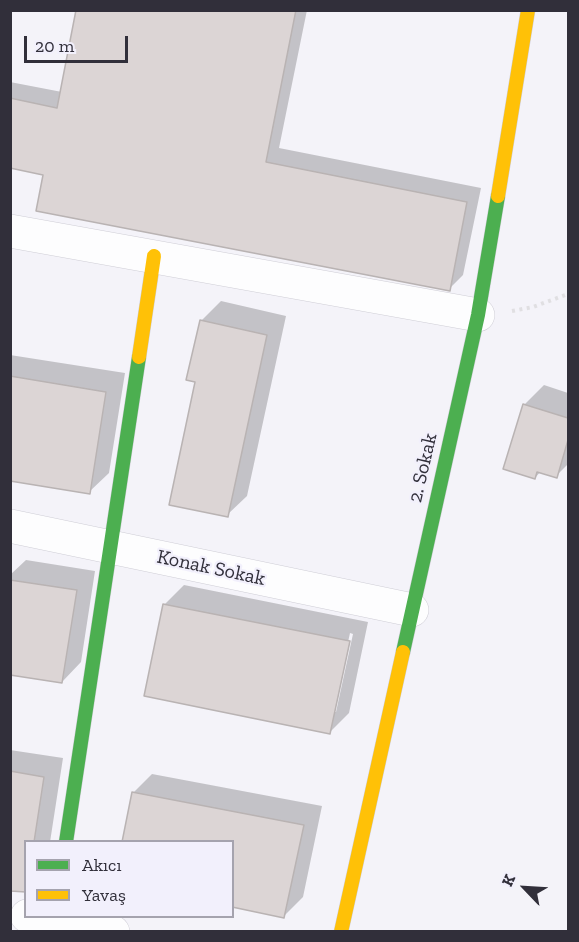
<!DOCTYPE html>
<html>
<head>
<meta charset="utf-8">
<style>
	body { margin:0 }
	#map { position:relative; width:579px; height:942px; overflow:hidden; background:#f4f3f9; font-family:"Zilla Slab",serif }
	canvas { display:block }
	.frame { position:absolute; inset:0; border:12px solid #312f3a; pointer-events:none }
	.legend { position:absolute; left:24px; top:840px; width:210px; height:78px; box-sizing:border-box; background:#f2f0fc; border:2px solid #a5a3ae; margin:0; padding:8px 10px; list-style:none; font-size:18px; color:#312f3a }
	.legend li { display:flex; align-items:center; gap:12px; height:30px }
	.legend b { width:30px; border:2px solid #a5a3ae }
	.north { position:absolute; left:495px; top:858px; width:60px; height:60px; -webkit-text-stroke:4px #f2f0fc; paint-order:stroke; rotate:295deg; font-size:16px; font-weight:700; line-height:24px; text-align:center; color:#312f3a }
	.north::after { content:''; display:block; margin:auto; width:21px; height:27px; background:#312f3a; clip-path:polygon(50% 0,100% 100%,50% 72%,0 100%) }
	.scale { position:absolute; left:24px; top:36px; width:104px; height:27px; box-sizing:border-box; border:3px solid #312f3a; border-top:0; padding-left:8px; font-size:18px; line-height:21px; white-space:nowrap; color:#312f3a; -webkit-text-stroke:4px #f2f0fc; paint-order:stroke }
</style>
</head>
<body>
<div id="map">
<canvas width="579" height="942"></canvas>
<div class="frame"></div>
<ul class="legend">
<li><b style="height:8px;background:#4caf50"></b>Akıcı</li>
<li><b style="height:8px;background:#ffc107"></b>Yavaş</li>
</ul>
<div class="north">K</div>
<div class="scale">20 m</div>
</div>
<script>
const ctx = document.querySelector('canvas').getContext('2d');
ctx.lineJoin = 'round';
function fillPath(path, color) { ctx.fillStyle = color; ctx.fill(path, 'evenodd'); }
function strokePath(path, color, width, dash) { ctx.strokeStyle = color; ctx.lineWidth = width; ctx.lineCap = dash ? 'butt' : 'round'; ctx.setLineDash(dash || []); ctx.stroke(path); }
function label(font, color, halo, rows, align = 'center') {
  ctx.font = font + ' "Zilla Slab",serif'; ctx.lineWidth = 4.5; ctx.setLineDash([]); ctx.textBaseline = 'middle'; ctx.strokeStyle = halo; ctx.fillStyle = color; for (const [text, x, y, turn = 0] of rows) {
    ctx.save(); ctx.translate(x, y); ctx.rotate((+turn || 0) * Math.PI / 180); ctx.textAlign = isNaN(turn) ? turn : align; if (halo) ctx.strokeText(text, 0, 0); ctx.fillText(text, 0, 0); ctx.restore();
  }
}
fillPath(new Path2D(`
	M78 10H307L279 148 481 188 463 275 449 289 45 174 10 167V82L62 92Z
	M221 301 286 316 247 496 227 515 197 381 188 379 202 320Z
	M10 355 125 373 109 473 89 492 10 477Z
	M544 385 568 393V464L556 476 541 471 535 478 505 468 525 404Z
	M26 560 95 571 81 662 62 682 10 674V575Z
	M184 585 368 622 349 713 330 732 164 605ZM350 633 353 634 336 712H333Z
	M10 750 63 758 50 842H26L10 866Z
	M152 774 322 806 303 897 284 916 232 842 133 793Z`), '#0003');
const building = new Path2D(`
	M76 10H296L266 162 467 202 450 291 36 211 43 175 10 168V98L57 108Z
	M200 320 267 335 228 517 169 505 195 382 186 380Z
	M10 376 106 392 90 494 10 481Z
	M523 404 568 418V440L557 478 537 472 535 479 503 469Z
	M10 580 77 590 62 683 10 675Z
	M163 604 350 641 330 734 144 696Z
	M10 771 44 777 34 842H26V892L10 891Z
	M132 792 304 825 284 918 232 907V842H122Z`);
fillPath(building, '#dcd5d5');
strokePath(building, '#b9b3b3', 1.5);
const street = new Path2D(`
	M10 231 478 315
	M10 526 412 610
	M27 916 113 932`);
const fast = new Path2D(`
	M403 652 478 315 498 196
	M66 842 139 357`);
const slow = new Path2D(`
	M498 196 528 10
	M139 357 154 256
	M341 932 403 652`);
strokePath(street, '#cfced6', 34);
strokePath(fast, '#cfced6', 15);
strokePath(slow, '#cfced6', 15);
strokePath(new Path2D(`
	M512 311 533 307 568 294`), '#e0dfe2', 4, [3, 4.5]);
strokePath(street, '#fdfdfe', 33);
strokePath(fast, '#4caf50', 14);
strokePath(slow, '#ffc107', 14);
label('20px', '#312f3a', '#f2f0fc', [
	["2. Sokak",423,468,-77],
	["Konak Sokak",211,568,12]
]);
</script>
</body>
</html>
